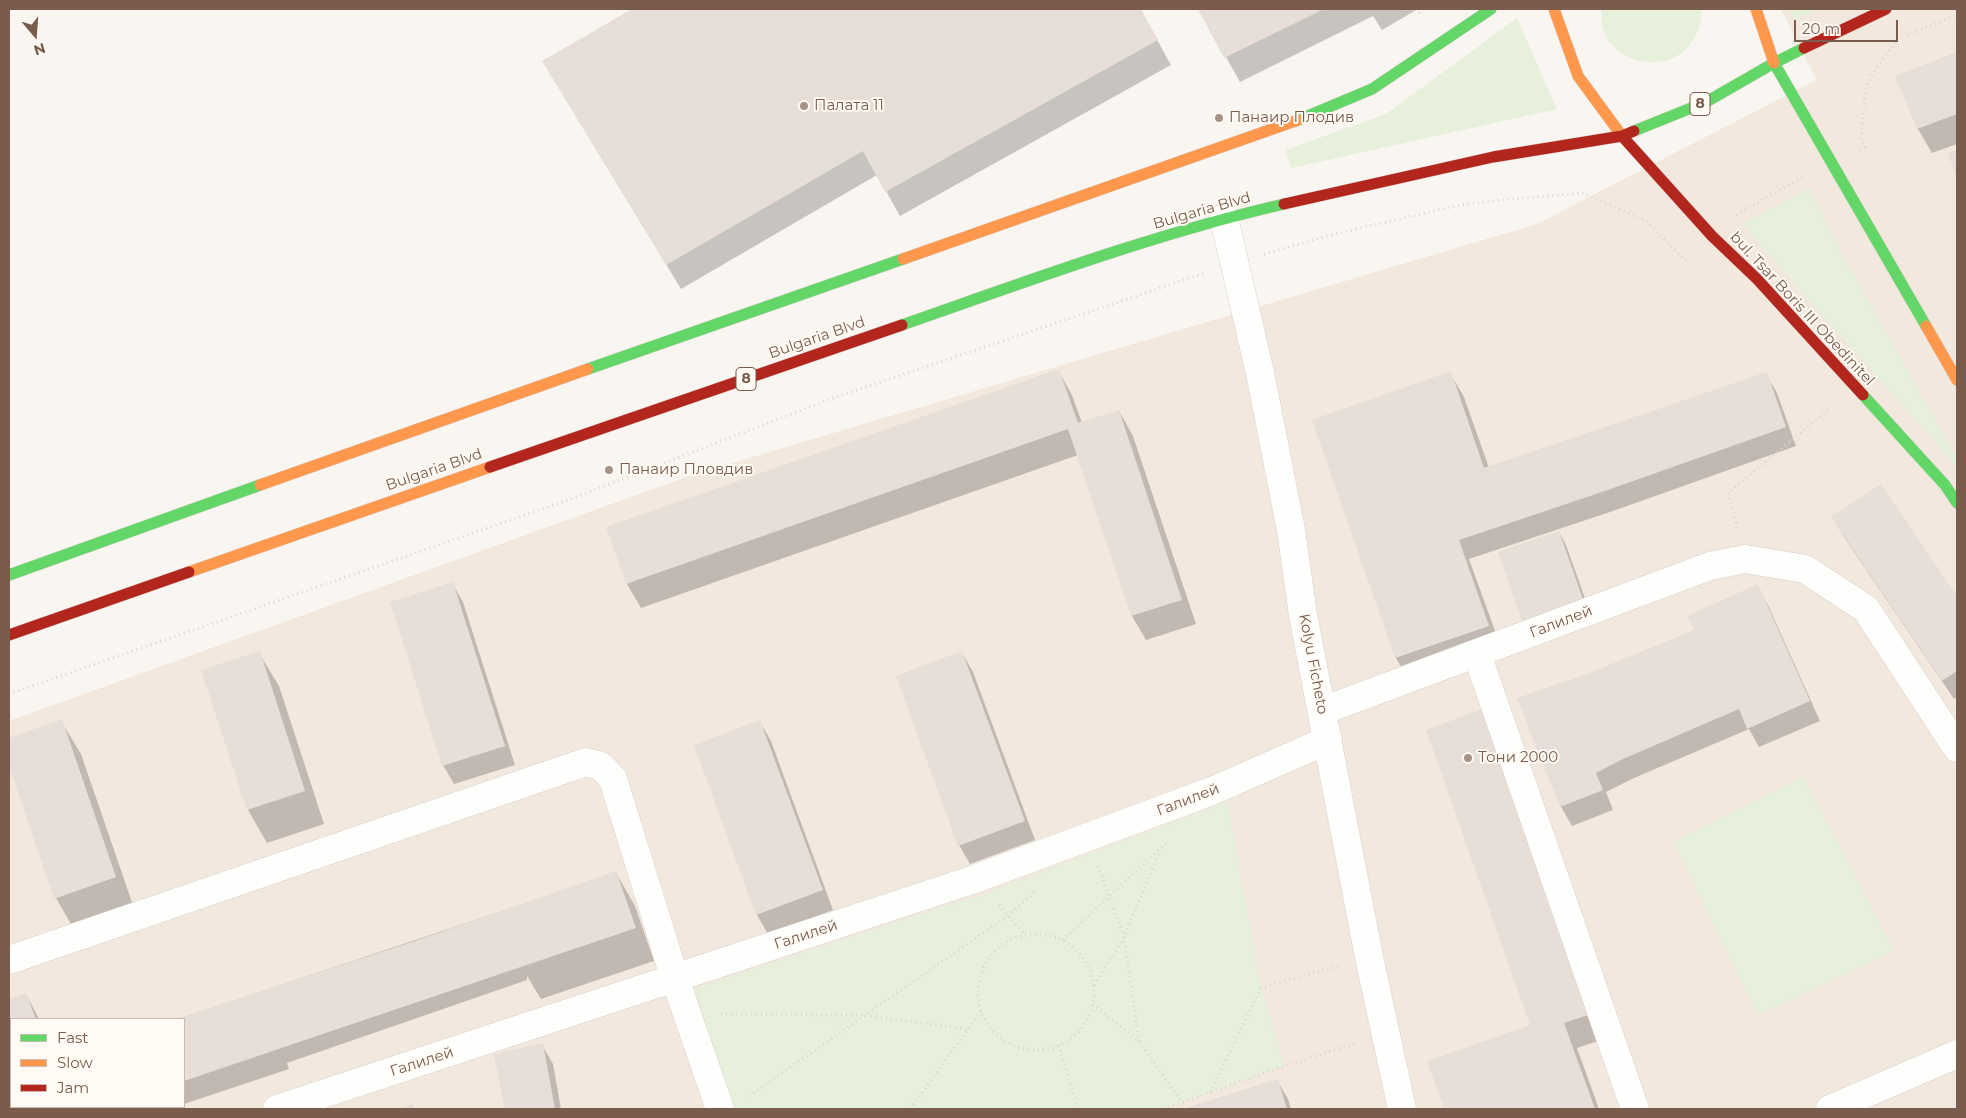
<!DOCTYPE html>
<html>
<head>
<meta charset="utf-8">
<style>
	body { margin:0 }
	#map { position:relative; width:1966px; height:1118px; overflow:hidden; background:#f9f5f0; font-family:Montserrat,sans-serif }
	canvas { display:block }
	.frame { position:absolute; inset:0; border:10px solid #7a5c4d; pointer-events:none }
	.legend { position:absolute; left:10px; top:1018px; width:175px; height:90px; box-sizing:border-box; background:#fffaf3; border:1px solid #cabbb1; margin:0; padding:6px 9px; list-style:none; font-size:15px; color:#7a5c4d }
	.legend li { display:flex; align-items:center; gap:10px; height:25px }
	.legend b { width:25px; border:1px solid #cabbb1 }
	.north { position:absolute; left:10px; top:10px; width:50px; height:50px; -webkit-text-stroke:4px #fffaf3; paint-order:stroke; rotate:162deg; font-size:14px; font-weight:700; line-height:20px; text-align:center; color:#7a5c4d }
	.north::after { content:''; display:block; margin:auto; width:18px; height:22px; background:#7a5c4d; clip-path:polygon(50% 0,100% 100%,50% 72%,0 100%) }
	.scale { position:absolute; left:1794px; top:20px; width:104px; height:22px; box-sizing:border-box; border:2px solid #7a5c4d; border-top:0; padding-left:6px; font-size:15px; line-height:18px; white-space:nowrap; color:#7a5c4d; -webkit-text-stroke:4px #fffaf3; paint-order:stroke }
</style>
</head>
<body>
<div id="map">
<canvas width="1966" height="1118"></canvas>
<div class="frame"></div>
<ul class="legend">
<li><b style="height:6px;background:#63d668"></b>Fast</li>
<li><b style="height:6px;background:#ff974d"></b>Slow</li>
<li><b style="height:6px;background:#b3261e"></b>Jam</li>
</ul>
<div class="north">N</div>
<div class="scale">20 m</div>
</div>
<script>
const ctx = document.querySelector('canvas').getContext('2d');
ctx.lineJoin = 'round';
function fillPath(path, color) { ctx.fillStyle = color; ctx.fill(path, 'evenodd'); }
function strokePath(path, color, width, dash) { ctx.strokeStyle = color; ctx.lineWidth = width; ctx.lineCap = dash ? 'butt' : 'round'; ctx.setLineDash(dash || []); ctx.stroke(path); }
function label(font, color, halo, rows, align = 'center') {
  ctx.font = font + ' Montserrat,sans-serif'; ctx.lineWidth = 4; ctx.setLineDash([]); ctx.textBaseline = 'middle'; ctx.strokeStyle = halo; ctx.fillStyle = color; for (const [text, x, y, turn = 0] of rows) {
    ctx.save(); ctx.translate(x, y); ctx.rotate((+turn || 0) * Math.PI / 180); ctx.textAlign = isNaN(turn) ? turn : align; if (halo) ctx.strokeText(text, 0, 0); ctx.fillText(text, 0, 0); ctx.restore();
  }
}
fillPath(new Path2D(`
	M1781 9H1957V1109H9V721L692 475 1537 224 1816 80ZM11 1019H184V1107H11Z`), '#f2e8de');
fillPath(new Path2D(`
	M1602 9H1701C1702 18 1700 27 1696 35 1673 84 1593 62 1602 9Z
	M1789 9H1817L1795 21Z
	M1517 18 1557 109 1291 168 1285 150 1386 114Z
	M1810 188 1845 259 1957 458V467L1742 224Z
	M1804 777 1894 951 1758 1015 1673 842Z
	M1227 802 1261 988 1284 1066 1164 1109H733L695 988 987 893Z`), '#e7f0db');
fillPath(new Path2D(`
	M634 9H1140L1171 65 900 216 877 175 681 289 544 62Z
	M1199 9H1418L1382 30 1373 16 1240 82Z
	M1957 53V144L1932 153 1918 129 1897 76Z
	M1058 370 1072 395 1082 423 1119 411 1133 436 1196 624 1146 640 1132 616 1078 455 641 608 627 584Z
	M1450 373 1464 397 1489 468 1766 374 1777 393 1796 446 1613 511 1469 559 1502 650 1410 682 1396 658 1314 421Z
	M1881 485 1957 598V697L1954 699 1844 537 1833 518Z
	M1559 532 1566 545 1592 618 1532 639Z
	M452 583 463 602 515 765 454 784 443 765Z
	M1757 586 1768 605 1820 721 1759 747 1749 729 1634 778 1606 792 1613 810 1572 826 1561 807 1519 699 1590 674 1696 631Z
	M259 653 279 686 324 824 267 843 248 810 203 671Z
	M962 653 973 672 1035 840 970 864 959 845Z
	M61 721 81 754 135 911 75 931 56 898 9 763V739Z
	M760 722 771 741 833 910 768 934 757 915 695 746Z
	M1516 800 1604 1039 1577 1048 1599 1109H1446L1429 1062 1532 1026Z
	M616 873 635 906 654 961 541 999 527 976V980L287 1063 289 1069 184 1104V1019H179Z
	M26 994 39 1019H11V1107H71L72 1109H9V1001Z
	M542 1045 553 1064 561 1109H507L496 1054Z
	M1277 1080 1288 1099 1291 1109H1184Z`), '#0003');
fillPath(new Path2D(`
	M632 9H1141L1158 40 885 192 863 151 666 265 542 61Z
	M1198 9H1324L1224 58Z
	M1957 52V114L1917 129 1895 76Z
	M1957 150V178L1948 153Z
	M1059 369 1078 423 1119 410 1182 600 1131 616 1068 429 626 584 606 527Z
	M1451 371 1484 468 1767 372 1786 427 1602 492 1459 540 1489 626 1395 658 1312 420Z
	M1881 484 1957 596V671L1942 681 1831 517Z
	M1559 531 1585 605 1524 627 1498 552Z
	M453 582 505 746 442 766 390 602Z
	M1758 584 1810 701 1747 729 1739 709 1623 759 1596 773 1603 790 1560 807 1517 698 1590 673 1694 630 1687 616Z
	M260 651 305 791 247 810 201 670Z
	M962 651 1025 821 958 846 896 676Z
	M1482 709 1591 1014 1564 1023 1595 1109H1444L1427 1061 1530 1025 1426 730Z
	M62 719 116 877 54 899 9 766V738Z
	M760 720 823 890 756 915 694 745Z
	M616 871 636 928 184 1081V1019H176L415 941Z
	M26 993 36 1019H11V1107H68L69 1109H9V999Z
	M543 1043 555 1109H505L494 1054Z
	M1278 1079 1287 1109H1182Z
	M413 1104 414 1109H398Z`), '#e6ded7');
const street = new Path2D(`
	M1224 218 1260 373 1291 530 1303 615 1369 957 1402 1109
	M1477 654 1635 1109
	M1322 711 1710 566 1745 559 1805 569 1866 609 1957 748
	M9 960 586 762 601 766 613 779 675 979 720 1109
	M277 1109 972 880 1212 791 1328 740
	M1830 1109 1957 1054`);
const fast = new Path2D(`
	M1774 63 1926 326
	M1298 120 1372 89 1491 9
	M1634 131 1706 102 1774 63 1804 48
	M902 325C1028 281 1154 234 1284 204
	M588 369 903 259
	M1863 395 1945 485 1957 503
	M9 575 260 485`);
const slow = new Path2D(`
	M1554 9 1578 76 1622 136
	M1756 9 1774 63
	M903 259 1298 120
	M1926 326 1957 380
	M260 485 588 369
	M189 572 490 467`);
const jam = new Path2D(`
	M1804 48 1886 9
	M1622 136 1712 236 1757 279 1863 395
	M1284 204 1493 157 1622 136 1634 131
	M490 467 902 325
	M9 635 189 572`);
strokePath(street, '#d7d1cb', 29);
strokePath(fast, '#d9d2cb', 12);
strokePath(slow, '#d9d2cb', 12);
strokePath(jam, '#d9d2cb', 12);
strokePath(new Path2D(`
	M1419 13 1423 9
	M1907 35 1957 15
	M1860 150 1865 147 1861 140 1866 86 1881 61 1897 41
	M1736 215 1802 177
	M1264 254 1327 236 1455 206 1500 200 1582 193 1645 220 1686 261 1689 258
	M1737 528 1728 493 1829 409
	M9 694 571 499 830 399 1205 273
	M1098 866 1124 937 1139 1041
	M999 905 1025 935
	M978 992a58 58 0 1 1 116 0a58 58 0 1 1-116 0Z
	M1063 940 1166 843
	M1094 985 1124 937 1159 853
	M1093 1004 1139 1041 1182 1102
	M721 1014 863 1015 967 1029
	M1059 1045 1078 1109
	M1210 1092 1261 988 1338 966
	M749 1096 1009 915 1035 892
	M910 1109 981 1011
	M1164 1109 1284 1066 1357 1043`), '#dcd5d0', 3, [1, 4]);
strokePath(street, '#fefefd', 28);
strokePath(fast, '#63d668', 11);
strokePath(slow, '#ff974d', 11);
strokePath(jam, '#b3261e', 11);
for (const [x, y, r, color] of [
	[804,106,5,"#a69286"],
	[1219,118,5,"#a69286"],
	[609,470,5,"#a69286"],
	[1468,758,5,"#a69286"]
]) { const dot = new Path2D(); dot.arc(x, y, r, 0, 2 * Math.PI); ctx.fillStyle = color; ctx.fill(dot); strokePath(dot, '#fffaf3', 2); }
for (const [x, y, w] of [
	[1700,104,20],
	[746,379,20]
]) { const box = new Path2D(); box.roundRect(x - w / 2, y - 11.5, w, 23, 4); ctx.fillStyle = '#fffaf3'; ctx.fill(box); strokePath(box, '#7a5c4d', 1); }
label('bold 14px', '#7a5c4d', null, [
	["8",1700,104],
	["8",746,379]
]);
label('15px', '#7a5c4d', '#fffaf3', [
	["Палата 11",814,106],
	["Панаир Плодив",1229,118],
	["Панаир Пловдив",619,470],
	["Тони 2000",1478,758]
], 'left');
label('15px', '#7a5c4d', '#fffaf3', [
	["Bulgaria Blvd",1202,211,-16],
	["bul. Tsar Boris III Obedinitel",1802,309,47],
	["Bulgaria Blvd",817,338,-19],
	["Bulgaria Blvd",434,470,-19],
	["Галилей",1561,622,-21],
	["Kolyu Ficheto",1313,664,79],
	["Галилей",1188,800,-21],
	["Галилей",806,935,-18],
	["Галилей",422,1062,-18]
]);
</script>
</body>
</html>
